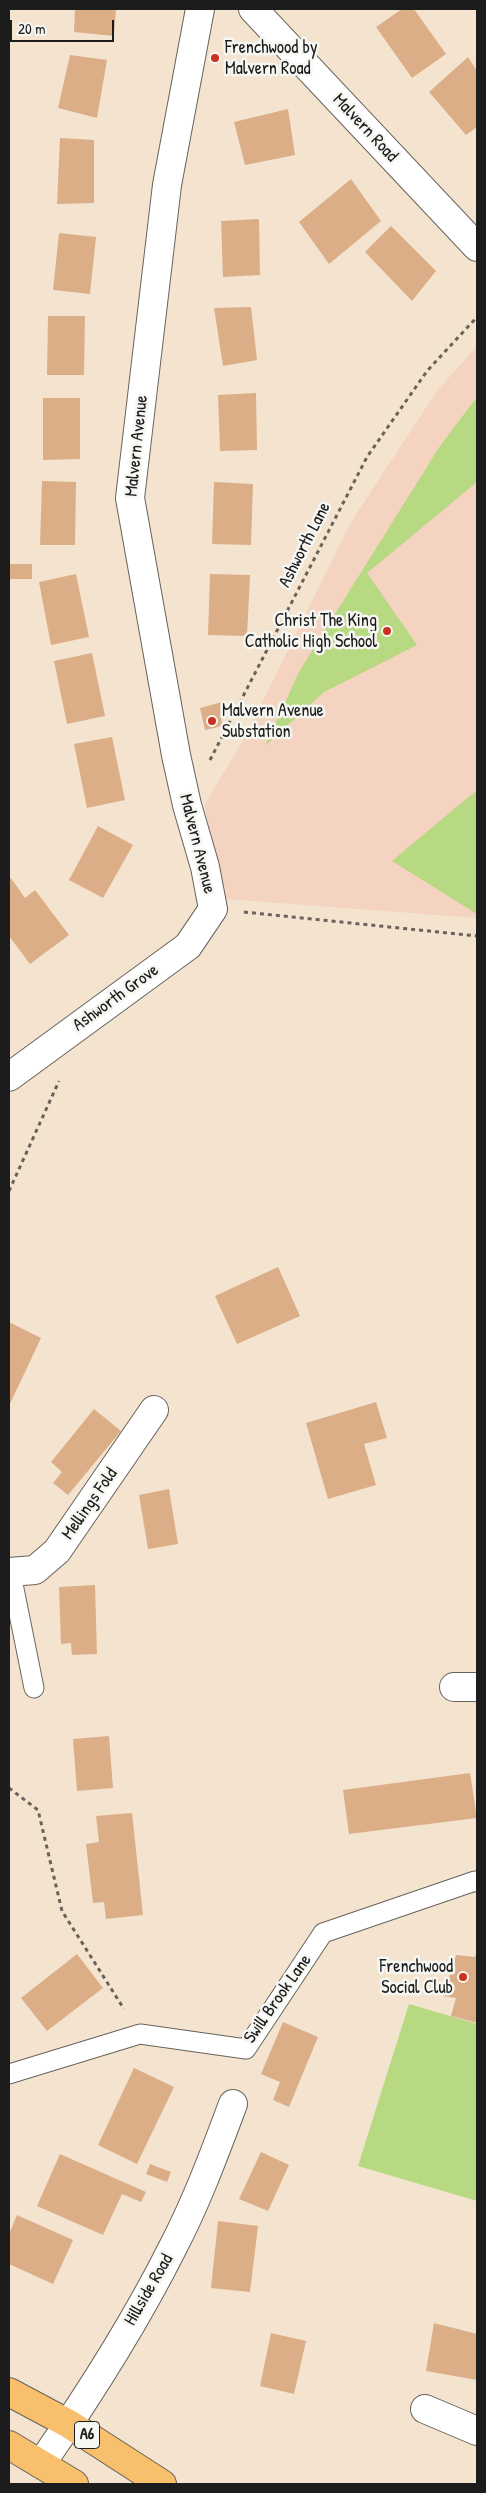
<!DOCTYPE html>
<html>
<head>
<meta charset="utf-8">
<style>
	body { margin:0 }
	#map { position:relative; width:486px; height:2493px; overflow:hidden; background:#f4e4cf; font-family:"Patrick Hand",sans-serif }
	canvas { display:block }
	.frame { position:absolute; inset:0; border:10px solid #1c1c1c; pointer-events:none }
	.scale { position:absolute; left:10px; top:20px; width:104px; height:22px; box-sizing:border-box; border:2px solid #1c1c1c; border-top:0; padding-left:6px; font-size:15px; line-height:18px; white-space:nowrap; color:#1c1c1c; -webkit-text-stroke:4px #f6f6f2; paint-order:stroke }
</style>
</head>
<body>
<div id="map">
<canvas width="486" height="2493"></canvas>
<div class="frame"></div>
<div class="scale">20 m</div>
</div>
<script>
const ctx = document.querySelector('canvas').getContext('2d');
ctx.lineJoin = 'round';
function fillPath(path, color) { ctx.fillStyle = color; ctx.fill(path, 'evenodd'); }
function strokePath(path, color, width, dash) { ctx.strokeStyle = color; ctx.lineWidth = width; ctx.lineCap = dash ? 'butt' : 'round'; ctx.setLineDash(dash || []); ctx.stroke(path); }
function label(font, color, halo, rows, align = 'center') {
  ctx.font = font + ' "Patrick Hand",sans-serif'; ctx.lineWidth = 5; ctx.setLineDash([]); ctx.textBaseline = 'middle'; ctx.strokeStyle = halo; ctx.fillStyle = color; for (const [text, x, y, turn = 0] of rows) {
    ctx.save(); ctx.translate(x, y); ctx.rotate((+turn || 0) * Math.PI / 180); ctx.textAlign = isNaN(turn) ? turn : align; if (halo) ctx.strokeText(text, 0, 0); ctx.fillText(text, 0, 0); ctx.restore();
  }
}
fillPath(new Path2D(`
	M477 346V918L225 899 204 805 244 739 351 522 437 391Z`), '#f4d3c0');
fillPath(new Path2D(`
	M477 397V482L367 573 417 645 324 692 265 746 300 670 440 446Z
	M477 790V914L392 861Z
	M409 2004 477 2024V2201L358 2166Z`), '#b6d981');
fillPath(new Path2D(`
	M75 9H116L114 36 74 32Z
	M402 9H414L446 54 412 78 376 27Z
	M70 55 107 60 97 118 58 108Z
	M468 57 477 71V127L466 135 429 92Z
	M288 109 295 155 245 165 234 122Z
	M60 138 94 140V203L57 204Z
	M351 179 381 221 329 264 299 222Z
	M259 219 260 275 223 277 221 221Z
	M391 226 436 271 412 301 365 252Z
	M59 233 96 237 90 294 53 290Z
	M251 307 257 360 223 366 214 308Z
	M48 316H85L84 375H47Z
	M256 393 257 450 220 451 218 395Z
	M43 398H80V459L43 460Z
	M42 481 76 482 75 545H40Z
	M214 482 253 484 251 545 212 544Z
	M9 564H32V579H9Z
	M76 574 89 637 51 645 39 582Z
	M210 574 250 575 247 636 208 635Z
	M92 653 105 716 67 724 54 661Z
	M226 701 228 712 220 715 223 726 205 730 200 708Z
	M112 737 125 800 87 808 74 744Z
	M98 826 133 845 103 898 69 880Z
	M11 878 25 898 35 890 69 935 30 964 9 936V880Z
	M278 1267 300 1316 237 1344 215 1296Z
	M9 1322 41 1338 9 1406Z
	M376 1402 387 1438 364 1444 376 1485 328 1499 306 1423Z
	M94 1409 121 1431 68 1495 53 1483 62 1472 51 1462Z
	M169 1489 178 1544 148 1549 139 1495Z
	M95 1585 97 1654 72 1655 71 1643 61 1644 59 1587Z
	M109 1736 113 1788 77 1791 73 1739Z
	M470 1773 477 1818 349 1834 343 1790Z
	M132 1813 143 1915 106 1919 104 1902 93 1903 86 1844 99 1842 96 1816Z
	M477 1952V2023L451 2016 456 1998 443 1996 456 1955 475 1957Z
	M77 1954 103 1988 47 2031 21 1998Z
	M283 2022 318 2037 289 2107 273 2100 280 2082 261 2074Z
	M134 2068 174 2087 137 2164 98 2145Z
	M261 2152 289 2165 268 2211 239 2199Z
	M60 2154 146 2192 141 2202 122 2194 103 2235 37 2206Z
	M150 2164 171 2172 167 2182 146 2174Z
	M17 2215 73 2240 53 2284 9 2264V2234Z
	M218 2221 258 2226 250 2292 211 2288Z
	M434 2323 477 2334V2380L426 2371Z
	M271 2333 306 2341 294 2394 260 2386Z`), '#dbae88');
const lane = new Path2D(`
	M11 1574 34 1688
	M9 2074 140 2034 246 2049 323 1933 475 1881 477 1882`);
const street = new Path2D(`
	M253 9 477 247
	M9 1077 188 946 213 909 205 867 187 805 176 755 130 498 167 185 200 9
	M9 1572 35 1570 57 1551 154 1410
	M454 1687H477
	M425 2409 477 2431
	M41 2464C89 2395 135 2323 173 2247 197 2201 215 2152 233 2104`);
const highway = new Path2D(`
	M9 2392 69 2424 162 2484
	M9 2445 74 2484`);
strokePath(lane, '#68625b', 21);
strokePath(street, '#68625b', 30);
strokePath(highway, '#68625b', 30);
strokePath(new Path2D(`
	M210 760 367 457 427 371 477 317
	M244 912 477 936
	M9 1191 59 1081
	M9 1788 38 1810 62 1911 124 2009`), '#68625b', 3, [4, 4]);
strokePath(lane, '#fff', 19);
strokePath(street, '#fff', 28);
strokePath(highway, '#f8bf6c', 28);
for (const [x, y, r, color] of [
	[215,58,5,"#c8321e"],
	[387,631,5,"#c8321e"],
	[212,721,5,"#c8321e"],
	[463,1977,5,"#c8321e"]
]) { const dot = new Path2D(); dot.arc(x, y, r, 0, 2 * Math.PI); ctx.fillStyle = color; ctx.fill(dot); strokePath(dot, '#f6f6f2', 2); }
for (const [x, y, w] of [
	[87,2435,25]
]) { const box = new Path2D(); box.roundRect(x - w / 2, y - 13.5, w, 27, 4); ctx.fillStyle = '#f6f6f2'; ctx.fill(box); strokePath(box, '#1c1c1c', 1); }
label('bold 16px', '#1c1c1c', null, [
	["A6",87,2435]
]);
label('18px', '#1c1c1c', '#f6f6f2', [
	["Frenchwood by",225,48],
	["Malvern Road",225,69],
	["Christ The King",377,621,"right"],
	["Catholic High School",377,642,"right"],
	["Malvern Avenue",222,711],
	["Substation",222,732],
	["Frenchwood",453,1967,"right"],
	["Social Club",453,1988,"right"]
], 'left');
label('18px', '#1c1c1c', '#f6f6f2', [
	["Malvern Road",365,128,47],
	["Malvern Avenue",137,446,-84],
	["Ashworth Lane",305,545,-63],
	["Malvern Avenue",197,844,76],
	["Ashworth Grove",116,998,-36],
	["Mellings Fold",90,1504,-55],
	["Swill Brook Lane",278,1999,-55],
	["Hillside Road",149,2290,-60]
]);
</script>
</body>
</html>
